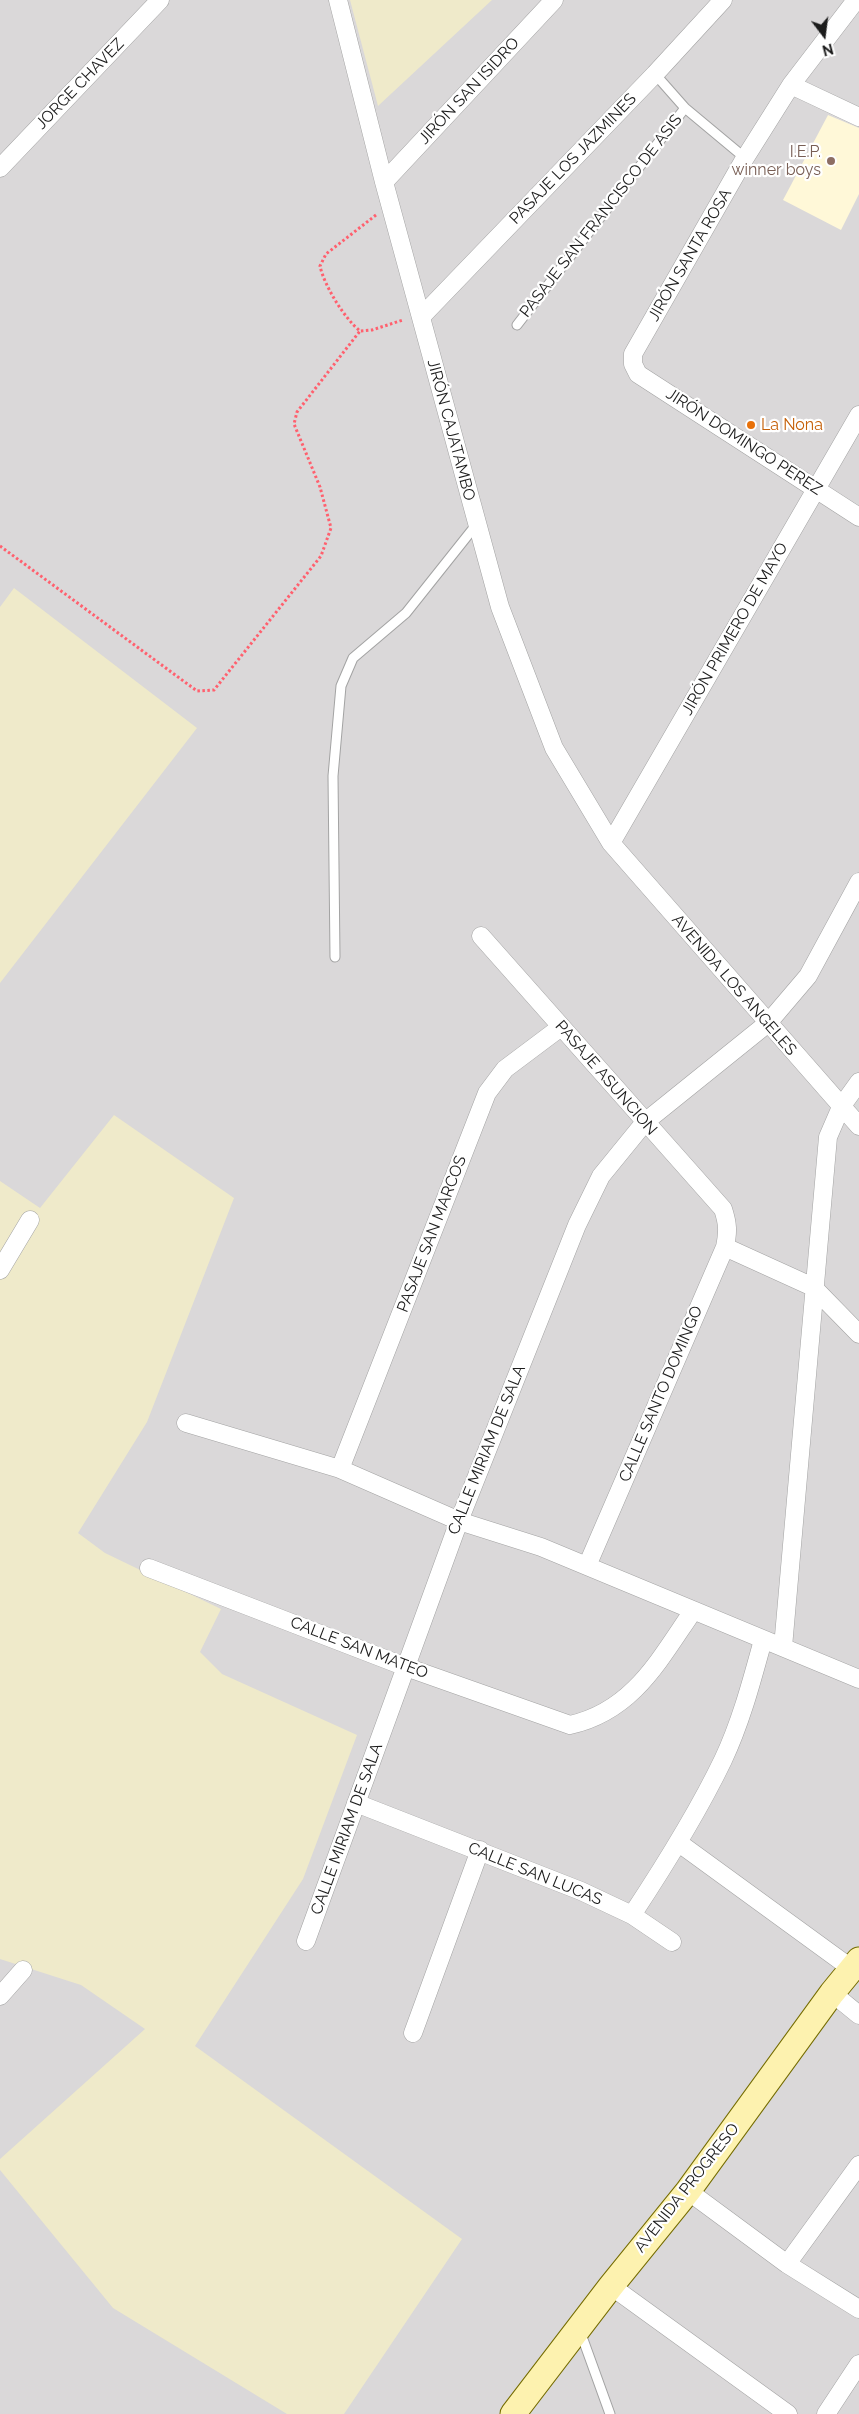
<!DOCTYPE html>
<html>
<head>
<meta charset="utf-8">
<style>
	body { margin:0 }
	#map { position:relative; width:859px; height:2414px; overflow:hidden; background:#eee7e0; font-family:Raleway,sans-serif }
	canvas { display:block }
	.north { position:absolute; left:799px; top:10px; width:50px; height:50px; -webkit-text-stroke:4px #fff; paint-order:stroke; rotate:165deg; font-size:14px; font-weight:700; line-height:20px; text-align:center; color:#1c1c1c }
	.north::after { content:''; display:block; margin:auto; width:18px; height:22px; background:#1c1c1c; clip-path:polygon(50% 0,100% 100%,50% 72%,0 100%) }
</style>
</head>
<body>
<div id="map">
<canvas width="859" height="2414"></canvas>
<div class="north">N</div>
</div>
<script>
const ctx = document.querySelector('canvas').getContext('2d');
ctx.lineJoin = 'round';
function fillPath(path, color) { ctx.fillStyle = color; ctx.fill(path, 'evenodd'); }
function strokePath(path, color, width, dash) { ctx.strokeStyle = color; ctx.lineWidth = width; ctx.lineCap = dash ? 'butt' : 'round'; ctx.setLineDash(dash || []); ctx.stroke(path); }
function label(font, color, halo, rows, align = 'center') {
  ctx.font = font + ' Raleway,sans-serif'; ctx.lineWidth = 4.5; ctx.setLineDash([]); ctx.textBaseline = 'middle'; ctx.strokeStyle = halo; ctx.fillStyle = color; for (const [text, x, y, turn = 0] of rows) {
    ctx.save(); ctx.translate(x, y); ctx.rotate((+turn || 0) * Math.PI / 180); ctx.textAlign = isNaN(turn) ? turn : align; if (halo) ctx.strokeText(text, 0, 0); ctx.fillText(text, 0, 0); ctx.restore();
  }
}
fillPath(new Path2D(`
	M0 0H859V2414H0Z`), '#dad8d9');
fillPath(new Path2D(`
	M828 115 859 128V194L841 230 783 200Z`), '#fff8d8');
fillPath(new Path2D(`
	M350 0H492L378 106Z
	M14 588 197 728 0 983V607Z
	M114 1115 234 1198 147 1422 78 1533 105 1553 221 1609 200 1652 222 1674 357 1735 303 1879 195 2046 462 2239 344 2414H287L113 2308 0 2170V2159L145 2029 81 1985 0 1959V1181L40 1208Z`), '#efeaca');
const lane = new Path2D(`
	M655 74 685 108 745 158
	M517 325 685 108
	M335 957 333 776 341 686 353 658 406 613 476 525
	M580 2331 610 2414`);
const street = new Path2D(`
	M338 0 384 182 500 607 554 748 611 843 859 1126
	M856 0 791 85 745 158 633 354V364L638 374 859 517
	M791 85 859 117
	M0 168 160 0
	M384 182 554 0
	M421 317 655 74 723 0
	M611 843 859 415
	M481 936 723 1209C728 1224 728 1232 725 1247L587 1566
	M725 1247 813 1287 859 1334
	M0 1270 30 1220
	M186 1423 340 1469 459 1521 541 1547 859 1679
	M340 1469 487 1093 505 1069 561 1027
	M149 1568 406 1667 570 1725C633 1711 659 1660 693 1611
	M783 1647 828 1137 841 1107 859 1082
	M356 1803 581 1891 632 1915C665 1865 697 1814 723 1760 741 1722 752 1680 763 1640
	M679 1843 852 1969
	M632 1915 672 1942
	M306 1941 459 1521 577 1225 601 1176 645 1122 768 1023 808 976 859 882
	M832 1993 859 2015
	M0 1996 23 1970
	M413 2033 480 1850
	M688 2191 787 2264 859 2309
	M787 2264 859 2165
	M611 2286 788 2414
	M826 2414 859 2364`);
const secondary = new Path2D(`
	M513 2414 611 2286 688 2191 832 1993 859 1960`);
strokePath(lane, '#a3a3a3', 11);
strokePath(street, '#a3a3a3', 19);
strokePath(secondary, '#756c00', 27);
strokePath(new Path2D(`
	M376 215 326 254 320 266C324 285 344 318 360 331L372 330 403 320
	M0 546 197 691 214 690 321 556 331 528 320 487 294 424 297 412 360 331`), '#ff606e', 3, [2.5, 2.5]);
strokePath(lane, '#fff', 9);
strokePath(street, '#fff', 18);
strokePath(secondary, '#fdf2af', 25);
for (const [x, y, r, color] of [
	[831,161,5,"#8d6e63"],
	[751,425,5,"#e8710a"]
]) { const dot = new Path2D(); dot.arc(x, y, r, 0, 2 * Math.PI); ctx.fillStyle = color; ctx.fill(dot); strokePath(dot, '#fff', 2); }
label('16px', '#1c1c1c', '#fff', [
	["JORGE CHAVEZ",80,84,-46],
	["JIRÓN SAN ISIDRO",469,91,-47],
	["PASAJE LOS JAZMINES",573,159,-46],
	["PASAJE SAN FRANCISCO DE ASIS",601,216,-52],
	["JIRÓN SANTA ROSA",690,255,-60],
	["JIRÓN CAJATAMBO",451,430,75],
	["JIRÓN DOMINGO PEREZ",744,442,33],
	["JIRÓN PRIMERO DE MAYO",735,629,-60],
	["AVENIDA LOS ANGELES",734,985,49],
	["PASAJE ASUNCION",606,1078,49],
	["PASAJE SAN MARCOS",432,1234,-69],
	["CALLE SANTO DOMINGO",661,1394,-67],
	["CALLE MIRIAM DE SALA",487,1450,-68],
	["CALLE SAN MATEO",359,1648,21],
	["CALLE MIRIAM DE SALA",347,1829,-70],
	["CALLE SAN LUCAS",535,1874,22],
	["AVENIDA PROGRESO",687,2188,-52]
]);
label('16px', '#785e54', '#fff', [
	["I.E.P.",821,152],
	["winner boys",821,170]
], 'right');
label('16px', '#c56008', '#fff', [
	["La Nona",761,425]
], 'left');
</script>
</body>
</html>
